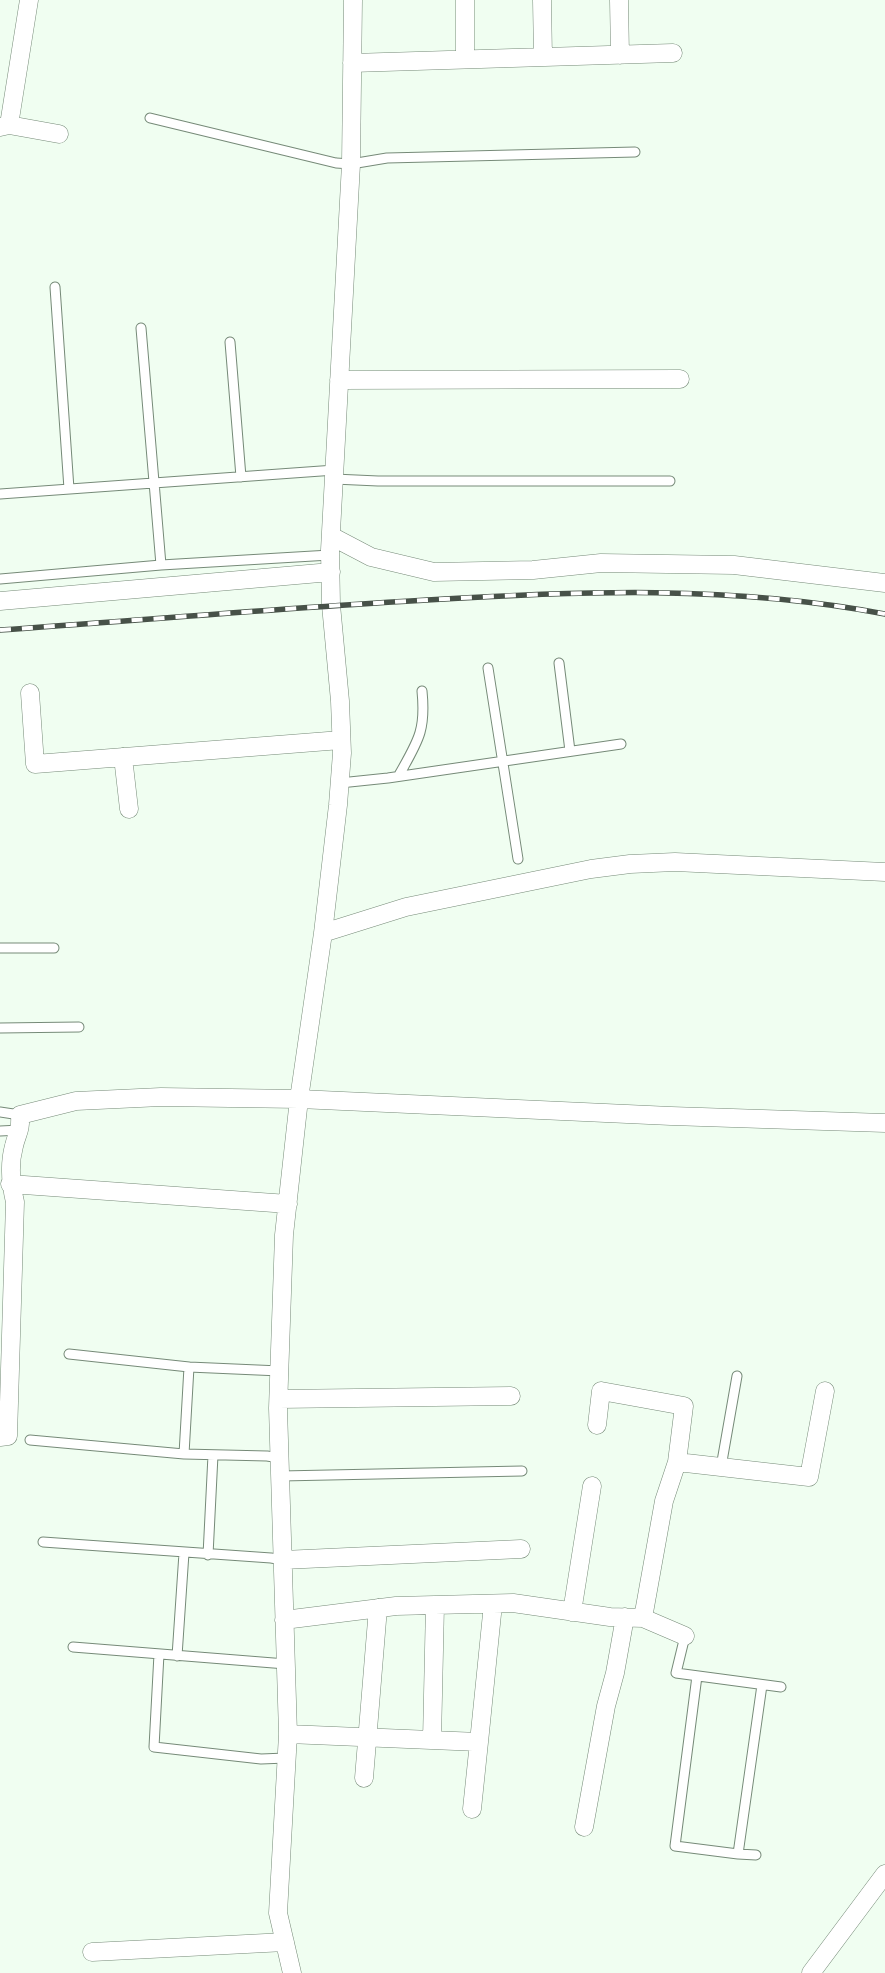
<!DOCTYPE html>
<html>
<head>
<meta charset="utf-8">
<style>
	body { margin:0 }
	canvas { display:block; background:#f0fef1 }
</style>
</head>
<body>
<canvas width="885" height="1973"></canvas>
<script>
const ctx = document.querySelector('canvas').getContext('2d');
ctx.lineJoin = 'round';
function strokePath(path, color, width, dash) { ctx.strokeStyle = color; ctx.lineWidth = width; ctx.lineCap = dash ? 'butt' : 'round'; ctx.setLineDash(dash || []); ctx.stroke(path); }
const service = new Path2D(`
	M150 118 336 163 351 164 387 158 635 152
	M55 287 69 489
	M230 342 241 477
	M334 479 378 481H670
	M0 494 335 470
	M161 565 330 555
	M0 579 161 565 141 328
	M559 663 570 751
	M488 668 518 859
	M399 775C418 741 426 731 422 691
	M340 783 388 778 621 744
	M0 948H54
	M0 1028 79 1027
	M0 1112 20 1115
	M0 1131 20 1130
	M69 1354 189 1367 184 1454
	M189 1367 280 1371
	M30 1440 184 1454 267 1456 280 1458
	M721 1467 737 1376
	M281 1476 522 1471
	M43 1542 271 1558 283 1560
	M208 1555 213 1455
	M685 1636 676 1673 781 1687
	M73 1647 286 1664
	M159 1654 154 1747 261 1759 286 1758
	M177 1656 184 1553
	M697 1676 675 1846 738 1854 762 1685
	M738 1854 756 1855`);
const minor = new Path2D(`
	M465 0V59
	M542 0 543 57
	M619 0 620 55
	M352 63 673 53
	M9 125 59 134
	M0 127 9 125 29 0
	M339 380 680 379
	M331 536 371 557 434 572 533 570 601 563 734 565 885 583
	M0 601 331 572
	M30 693 35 764 341 740
	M123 757 129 809
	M323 933 406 907 591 869 630 864 675 862 885 872
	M10 1184 288 1204
	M279 1399 511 1396
	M597 1425 601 1391 684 1406 677 1462
	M0 1437 8 1436 15 1202C11 1185 9 1164 14 1146 17 1133 21 1131 20 1115L76 1101 161 1097 299 1099 671 1116 885 1123
	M283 1560 521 1549
	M572 1612 592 1486
	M643 1618 685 1636
	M284 1620 396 1606 513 1603 610 1617 643 1618 664 1501 677 1462 809 1477 825 1391
	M288 1734 479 1742 493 1604
	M432 1740 435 1605
	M364 1778 378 1608
	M472 1809 479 1742
	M584 1827 606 1706 615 1673 625 1617
	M92 1952 285 1942
	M292 1973 278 1913 288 1734 278 1408 284 1235 299 1099 323 933 338 805 342 753 340 701 331 605 330 550 351 164 353 0
	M811 1973 885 1874`);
strokePath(service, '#768a78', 11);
strokePath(minor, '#768a78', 19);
strokePath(service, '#fff', 9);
strokePath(minor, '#fff', 18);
const rail = new Path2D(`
	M0 630C142 620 285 608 427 600 581 591 732 585 885 614`);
strokePath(rail, '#475148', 5.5);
strokePath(rail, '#fff', 4, [11]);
</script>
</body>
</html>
